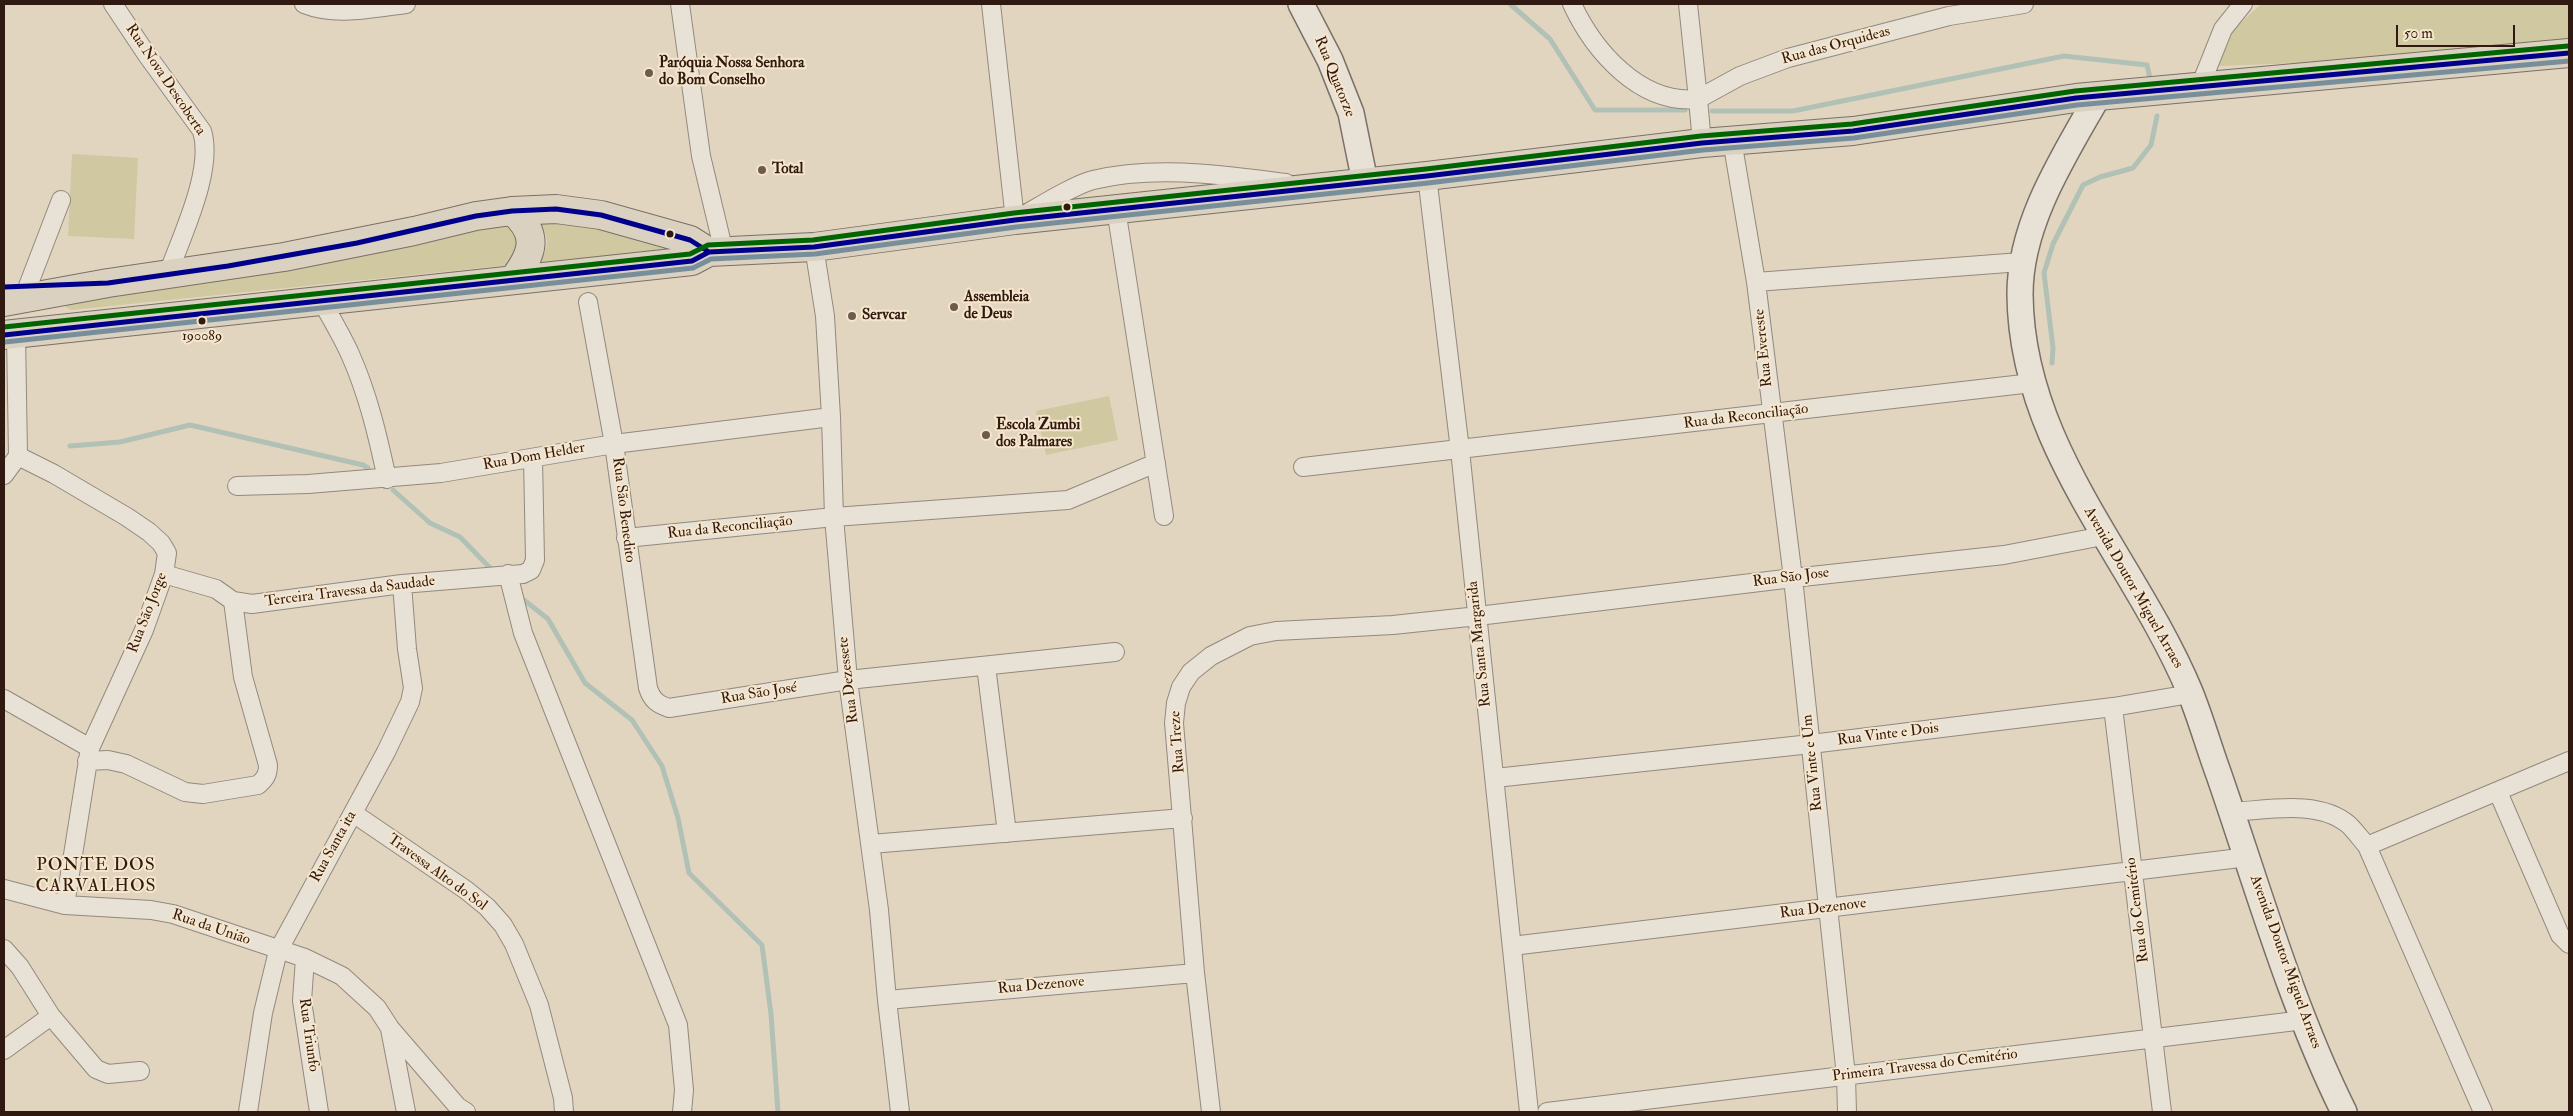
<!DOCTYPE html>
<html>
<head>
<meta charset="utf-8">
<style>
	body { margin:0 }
	#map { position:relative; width:2573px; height:1116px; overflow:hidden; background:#e2d5bf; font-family:"IM FELL Double Pica",serif }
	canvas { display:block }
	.frame { position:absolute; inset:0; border:5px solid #301911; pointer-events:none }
	.scale { position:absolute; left:2396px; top:25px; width:119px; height:22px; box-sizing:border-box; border:2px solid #301911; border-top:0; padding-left:6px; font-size:15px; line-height:18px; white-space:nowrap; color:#301911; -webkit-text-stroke:4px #f6e6cc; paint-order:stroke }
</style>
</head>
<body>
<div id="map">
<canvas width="2573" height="1116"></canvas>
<div class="frame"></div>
<div class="scale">50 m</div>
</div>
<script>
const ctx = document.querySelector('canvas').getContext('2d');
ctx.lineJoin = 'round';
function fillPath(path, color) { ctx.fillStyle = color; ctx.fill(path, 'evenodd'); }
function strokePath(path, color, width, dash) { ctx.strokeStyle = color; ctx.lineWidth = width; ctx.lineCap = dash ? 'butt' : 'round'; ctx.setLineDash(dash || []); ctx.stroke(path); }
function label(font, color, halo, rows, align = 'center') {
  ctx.font = font + ' "IM FELL Double Pica",serif'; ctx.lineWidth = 4; ctx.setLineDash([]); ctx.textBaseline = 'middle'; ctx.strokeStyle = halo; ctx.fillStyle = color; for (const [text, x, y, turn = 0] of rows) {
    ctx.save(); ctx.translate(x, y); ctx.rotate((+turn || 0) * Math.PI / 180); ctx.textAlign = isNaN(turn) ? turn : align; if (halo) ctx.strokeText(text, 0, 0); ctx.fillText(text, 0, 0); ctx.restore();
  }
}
fillPath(new Path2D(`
	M2261 4H2569V53L2218 66 2234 29Z
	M72 154 138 158 134 239 68 236Z
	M534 214 694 249 534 271C551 246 552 240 534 214Z
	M501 225 511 226 523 236 510 265 71 310 58 302 257 274Z
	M1109 396 1118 440 1046 455 1036 411Z`), '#cfc8a0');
strokePath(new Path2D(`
	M1510 4 1550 39 1595 110H1685
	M1712 111H1793L2064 56 2147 65 2150 78
	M2052 363 2053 348 2044 273 2053 244 2083 185 2100 177 2133 168 2151 145 2157 116
	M70 446 120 442 190 425 363 465 368 468
	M393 490 430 523 460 537 493 571
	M524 600 548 619 585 683 632 720 662 766 678 818 689 873 762 945 771 1014 778 1112`), '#b1c1b5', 5);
const street = new Path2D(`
	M113 4 147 55 202 131C214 170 182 235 168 274
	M304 4C336 17 373 8 406 4
	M680 4 701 156 724 252
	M991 4 1015 220C1034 210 1073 185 1093 180 1156 165 1222 175 1286 183
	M1572 4C1594 51 1640 105 1698 99L1688 4
	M2199 89 2223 29 2243 4
	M1732 140 1756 282 1793 578 1846 1076 1847 1112
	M1702 143 1698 99 1740 76 1788 58 1949 16 2024 4
	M1427 176 1460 450 1529 1112
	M1116 209 1164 516
	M814 247 825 316 831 417 834 517 848 680 879 910 887 1000 900 1112
	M1756 282 2021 262
	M28 286 61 200
	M321 300C331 318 342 336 350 354 368 394 378 437 387 479
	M588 302 614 444 648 688C652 700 657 704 669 708L848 680 1115 652
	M16 334 18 456 54 474 127 517 149 532 161 543 167 553 164 574 144 630 90 748 65 905
	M1303 467 2032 383
	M4 475 18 456
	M237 486 308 484 441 473 614 444 831 417
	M626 538 834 517 1068 500 1156 463
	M164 574 216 589 233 601 252 604 402 584 523 574 531 570 535 560 533 458
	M508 574 523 633 678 1025 684 1090 682 1112
	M986 666 1007 833
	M4 699 90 748
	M2113 707 2162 1112
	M87 761 108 760 126 764 185 792 203 794 258 785C266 778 268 774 268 765L243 677 233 601
	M1495 778 1811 744 2113 707 2190 694
	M2498 792 2560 935 2569 944
	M2232 812C2268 810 2319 799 2349 825 2355 831 2361 839 2367 846L2483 1112
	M353 813 466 890 487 907 503 925 514 944 539 1005 563 1098 564 1112
	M871 844 1183 818
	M2367 846 2569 761
	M4 889 65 905 151 910 173 914 305 958 342 976 377 1008 390 1028 458 1107 466 1112
	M1512 946 2248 857
	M4 949 20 967 51 1016 4 1050
	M305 958 302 1001 319 1112
	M887 1000 1195 973
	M51 1016 96 1069 108 1074 140 1071
	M390 1029 406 1112
	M248 1112 263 1013 278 951 386 752 410 702 413 688 407 649 402 584
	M1211 1112 1195 973 1174 723 1176 703 1181 687 1191 672 1211 656 1250 636 1276 631 1393 625 1478 616 1793 578 2004 555 2103 536
	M1547 1112 2304 1020`);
const secondary = new Path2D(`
	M1301 4 1330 60 1351 113 1365 182
	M2098 96C2064 156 2020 223 2020 294 2021 448 2134 558 2190 692 2201 719 2209 748 2219 775 2258 888 2291 1005 2344 1112`);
const primary = new Path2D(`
	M512 211C540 234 533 254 513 280
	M4 302 108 283 284 257 414 231 476 216 512 211 556 209 601 215 690 240 709 252
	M4 335 692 261 709 252 814 247 1015 220 1427 176 1702 143 1853 131 2076 98 2569 53`);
strokePath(street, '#93897c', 20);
strokePath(secondary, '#7b7065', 28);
strokePath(primary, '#7b7065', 30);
strokePath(street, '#e7e1d6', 18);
strokePath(secondary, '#e7e1d6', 25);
strokePath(primary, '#dad1c1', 28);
strokePath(new Path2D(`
	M4 287 108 283 228 266 357 243 476 216 512 211 556 209 601 215 690 240 709 252
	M4 335 692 261 709 252 814 247 1015 220 1427 176 1702 143 1853 131 2076 98 2569 53`), '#00008b', 5);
strokePath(new Path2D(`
	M5 342 693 268 711 259 815 254 1016 227 1428 183 1703 150 1854 138 2077 105 2569 61`), '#788f9b', 5);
strokePath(new Path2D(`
	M4 327 690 254 708 245 813 240 1014 213 1426 169 1701 136 1852 124 2075 91 2568 46`), '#006400', 5);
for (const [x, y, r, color] of [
	[649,73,5,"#6e5b4e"],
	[762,170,5,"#6e5b4e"],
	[1067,207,4.5,"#301911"],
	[670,234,4.5,"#301911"],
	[954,307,5,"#6e5b4e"],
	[852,316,5,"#6e5b4e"],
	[202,321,4.5,"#301911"],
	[986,435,5,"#6e5b4e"]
]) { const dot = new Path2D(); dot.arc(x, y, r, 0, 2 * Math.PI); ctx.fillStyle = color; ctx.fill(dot); strokePath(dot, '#f6e6cc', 2); }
label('14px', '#301911', '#f6e6cc', [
	["190089",202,337]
]);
label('15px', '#301911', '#f6e6cc', [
	["Rua das Orquideas",1836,46,-15],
	["Rua Quatorze",1334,77,68],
	["Rua Nova Descoberta",165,80,56],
	["Rua Evereste",1764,348,-96],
	["Rua da Reconciliação",1746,417,-7],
	["Rua Dom Helder",534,457,-10],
	["Rua São Benedito",623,510,83],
	["Rua da Reconciliação",730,528,-6],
	["Rua São Jose",1791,578,-7],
	["Avenida Doutor Miguel Arraes",2133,588,60],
	["Terceira Travessa da Saudade",350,592,-7],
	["Rua São Jorge",148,613,-69],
	["Rua Santa Margarida",1480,644,-96],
	["Rua Dezessete",849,680,-97],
	["Rua São José",759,694,-9],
	["Rua Vinte e Dois",1888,735,-7],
	["Rua Treze",1178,742,-94],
	["Rua Vinte e Um",1813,763,-96],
	["Rua Santa ita",334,847,-61],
	["Travessa Alto do Sol",437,873,36],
	["Rua Dezenove",1823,909,-7],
	["Rua do Cemitério",2138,910,-97],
	["Rua da União",211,928,19],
	["Avenida Doutor Miguel Arraes",2285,962,70],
	["Rua Dezenove",1041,986,-5],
	["Rua Triunfo",308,1035,82],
	["Primeira Travessa do Cemitério",1925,1066,-7]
]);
label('bold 15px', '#301911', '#f6e6cc', [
	["Paróquia Nossa Senhora",659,64],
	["do Bom Conselho",659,81],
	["Total",772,170],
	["Assembleia",964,298],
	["de Deus",964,315],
	["Servcar",862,316],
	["Escola Zumbi",996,426],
	["dos Palmares",996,443]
], 'left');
ctx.letterSpacing = '1px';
label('18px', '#301911', '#f6e6cc', [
	["PONTE DOS",96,866],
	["CARVALHOS",96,887]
]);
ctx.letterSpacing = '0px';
</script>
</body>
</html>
